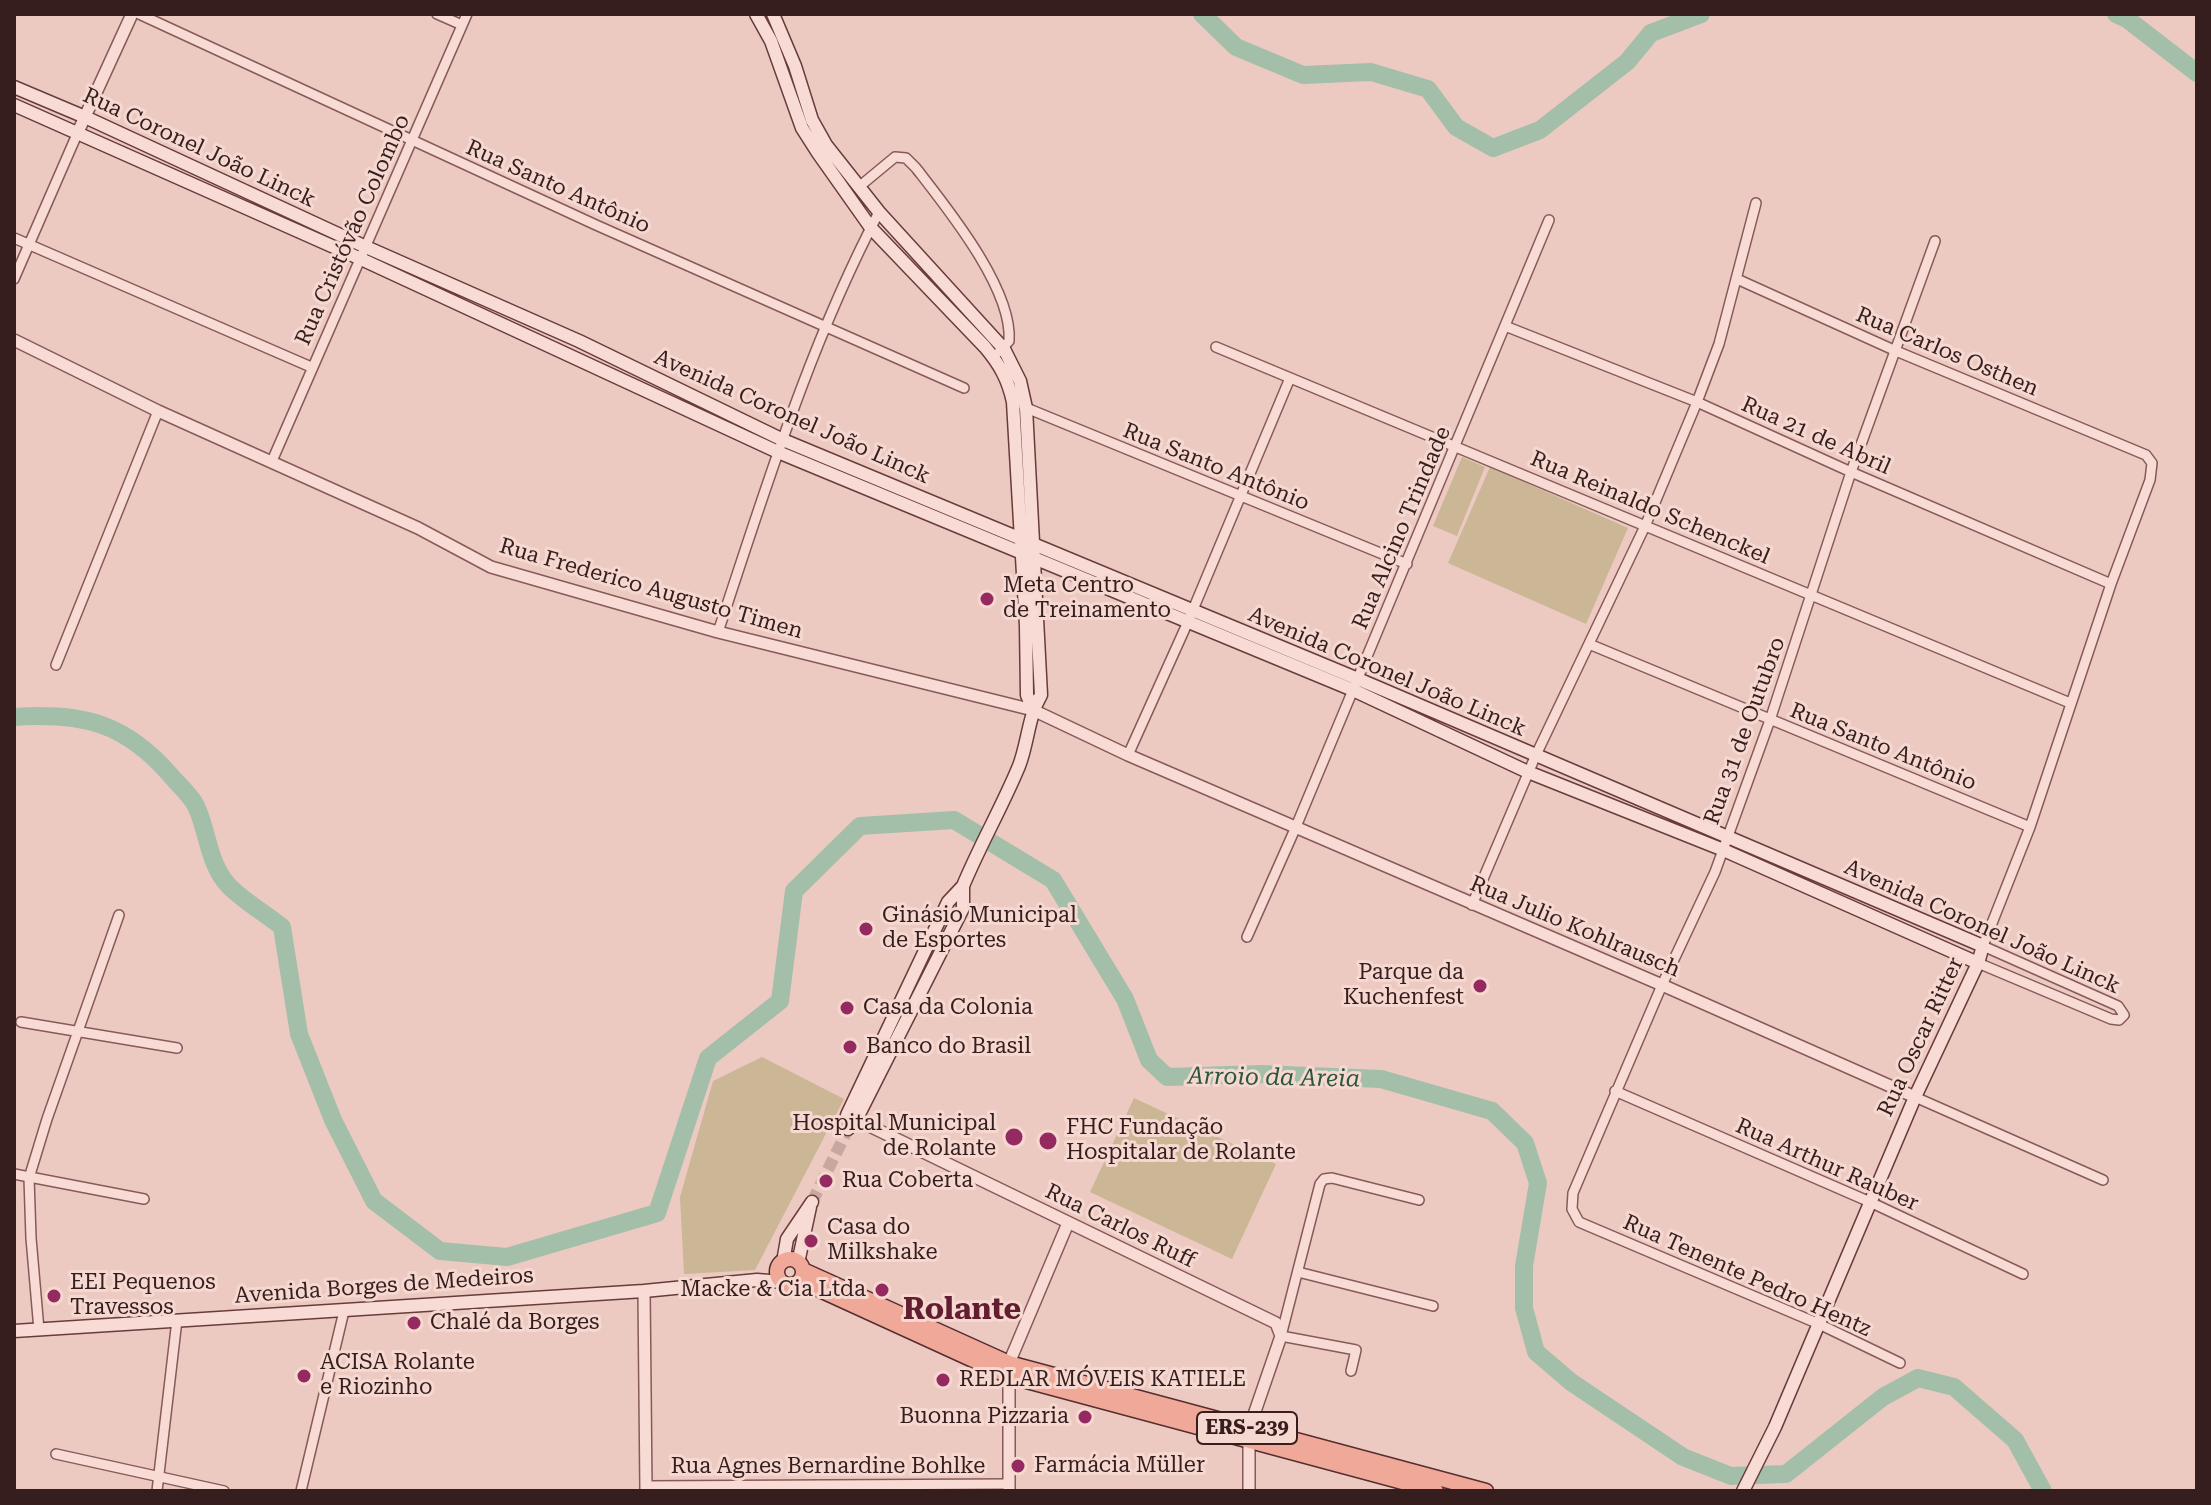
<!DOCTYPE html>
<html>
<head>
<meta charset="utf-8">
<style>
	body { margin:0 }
	#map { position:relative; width:2211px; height:1505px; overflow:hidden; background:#edcac1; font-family:"Roboto Serif",serif }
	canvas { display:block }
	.frame { position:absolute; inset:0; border:16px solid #361d1e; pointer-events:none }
</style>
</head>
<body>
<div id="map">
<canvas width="2211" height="1505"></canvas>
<div class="frame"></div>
</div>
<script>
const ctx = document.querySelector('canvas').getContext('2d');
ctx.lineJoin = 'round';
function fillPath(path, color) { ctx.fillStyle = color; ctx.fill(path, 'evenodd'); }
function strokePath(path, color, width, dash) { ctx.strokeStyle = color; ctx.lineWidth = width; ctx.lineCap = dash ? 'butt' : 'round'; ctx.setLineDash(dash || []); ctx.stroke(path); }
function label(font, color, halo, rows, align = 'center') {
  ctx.font = font + ' "Roboto Serif",serif'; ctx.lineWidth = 6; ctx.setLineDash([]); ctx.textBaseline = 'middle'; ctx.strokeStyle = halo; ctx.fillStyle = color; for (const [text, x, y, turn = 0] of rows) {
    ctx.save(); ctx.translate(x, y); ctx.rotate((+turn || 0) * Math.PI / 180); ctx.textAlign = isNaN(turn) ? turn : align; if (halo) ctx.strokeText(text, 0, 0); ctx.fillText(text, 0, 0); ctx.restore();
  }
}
fillPath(new Path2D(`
	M1462 457 1485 467 1457 536 1433 526Z
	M1490 467 1628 528 1586 624 1448 563Z
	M762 1057 844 1099 755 1270 684 1274 680 1197 713 1081Z
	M1134 1098 1276 1164 1232 1259 1090 1192Z`), '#cbb695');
strokePath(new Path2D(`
	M1202 14 1236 47 1303 75 1371 72 1428 89 1456 127 1493 148 1540 130 1627 62 1651 33 1701 14
	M2116 14 2127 19 2197 73
	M14 717C83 712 126 723 172 777 180 786 191 796 196 806 208 831 208 863 228 885 243 901 265 913 282 927L299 1034 333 1120 374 1201 440 1251 507 1257 657 1213 708 1058 780 1001 794 891 860 826 954 820 1053 880 1125 999 1149 1060 1167 1077 1262 1074 1381 1079 1492 1111 1525 1143 1538 1183 1524 1266V1308L1536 1352 1571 1382 1683 1457 1731 1476 1786 1474 1883 1397 1918 1378 1954 1387 2015 1440 2043 1491`), '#a4bfa9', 18);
strokePath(new Path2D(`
	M812 1202 848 1129`), '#c8a7a0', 12, [12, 6]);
const minor = new Path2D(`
	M139 14 596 225 964 388
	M437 14 462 25
	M860 186 895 157 906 158 916 168C947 208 1013 289 1009 341L999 352
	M14 238 311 367
	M14 279 78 132
	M1737 279 1896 351 2146 455 2152 463 2150 480 2111 584 2030 827 1983 946 2118 1006 2124 1015 2119 1020 2111 1019 1978 963
	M1505 326 1697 402 1851 472 2111 584
	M1216 347 2070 703
	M1024 407 1407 564
	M272 461 467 14
	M718 632C765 491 809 345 879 212
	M1589 644 2030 827
	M56 665 158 411
	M1128 755 1187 624 1290 378
	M1472 905 1535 757 1646 524 1697 402 1719 344 1756 203
	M1247 937 1295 829 1549 220
	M21 1022 177 1048
	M1615 1091 1870 1202 2023 1274
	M1915 1097 2103 1180
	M14 1174 144 1199
	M1298 1272 1433 1306
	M39 1330 31 1238 29 1178 47 1119 119 915
	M1900 1363 1819 1324 1579 1222 1572 1209 1573 1193 1662 985 1715 872 1770 720 1851 472 1935 241
	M1351 1371 1356 1350 1281 1336 1320 1184 1324 1179 1332 1178 1419 1200
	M56 1454 224 1491
	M646 1486 1009 1484
	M157 1491 177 1320
	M301 1491 344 1311`);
const tertiary = new Path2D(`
	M78 132 132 14
	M14 340 158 411 418 528 491 567 718 632 1033 710 1128 755 1662 985 1915 1097
	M851 1117 1276 1323 1281 1336 1249 1429V1491
	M644 1291 646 1491
	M1009 1491V1363L1068 1223`);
const secondary = new Path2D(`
	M756 14 771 41 802 128 818 153 871 228 985 347C1000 365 1008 379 1013 402L1026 626 1027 695 1033 710
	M773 14 795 66 812 120 826 145 879 212 1004 349 1020 381 1026 408 1041 695C1028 717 1028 743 1019 766 1002 807 980 845 963 886L948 902 847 1115 849 1126
	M14 87 85 117 366 247 579 341 783 440 1358 679 1983 946 1978 963 1915 1097 1775 1427 1743 1491
	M14 105 361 259 778 452 1353 690 1528 772 1721 849 1978 963
	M848 1129 856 1120 963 908V886
	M783 1262 787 1239 812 1202
	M798 1263 810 1207
	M14 1331 644 1291 757 1280 782 1282`);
const primary = new Path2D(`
	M777 1272a13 13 0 1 1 26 0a13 13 0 1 1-26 0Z
	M803 1270 1009 1363 1486 1491
	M800 1281 1008 1376 1436 1491`);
strokePath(minor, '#865a59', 12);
strokePath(tertiary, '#865a59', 14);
strokePath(secondary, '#683c3c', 15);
strokePath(primary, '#542d2f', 17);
strokePath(minor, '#f8dbd4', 9);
strokePath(tertiary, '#f8dbd4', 11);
strokePath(secondary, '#f8dbd4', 12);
strokePath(primary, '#f0a999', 14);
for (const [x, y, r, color] of [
	[987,599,8,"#942a60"],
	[866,929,8,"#942a60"],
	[1480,986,8,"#942a60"],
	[847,1008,8,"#942a60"],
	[850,1047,8,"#942a60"],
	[1014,1137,10,"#942a60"],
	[1048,1141,10,"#942a60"],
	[826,1181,8,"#942a60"],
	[811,1241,8,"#942a60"],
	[882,1290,8,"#942a60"],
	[54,1296,8,"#942a60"],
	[414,1323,8,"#942a60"],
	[304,1376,8,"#942a60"],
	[943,1380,8,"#942a60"],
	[1085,1417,8,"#942a60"],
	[1018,1466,8,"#942a60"]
]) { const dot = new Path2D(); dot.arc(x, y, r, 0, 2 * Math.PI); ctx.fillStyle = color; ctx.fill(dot); strokePath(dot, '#f5d8d0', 3); }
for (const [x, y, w] of [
	[1247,1428,100]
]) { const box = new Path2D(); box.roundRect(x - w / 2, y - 16, w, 32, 6); ctx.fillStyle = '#f5d8d0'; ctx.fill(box); strokePath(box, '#361d1e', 2); }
label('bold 20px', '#361d1e', null, [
	["ERS-239",1247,1428]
]);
label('22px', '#361d1e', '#f5d8d0', [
	["Rua Coronel João Linck",199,148,25],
	["Rua Santo Antônio",558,187,24],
	["Rua Cristóvão Colombo",353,230,-66],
	["Rua Carlos Osthen",1947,352,23],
	["Avenida Coronel João Linck",792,417,24],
	["Rua 21 de Abril",1816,436,24],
	["Rua Santo Antônio",1216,467,22],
	["Rua Reinaldo Schenckel",1650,508,23],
	["Rua Alcino Trindade",1402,528,-67],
	["Rua Frederico Augusto Timen",651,589,16],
	["Avenida Coronel João Linck",1387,672,23],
	["Rua 31 de Outubro",1745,731,-70],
	["Rua Santo Antônio",1883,747,22],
	["Rua Julio Kohlrausch",1575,927,23],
	["Avenida Coronel João Linck",1982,927,24],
	["Rua Oscar Ritter",1921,1037,-65],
	["Rua Arthur Rauber",1827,1165,24],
	["Rua Carlos Ruff",1120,1226,26],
	["Rua Tenente Pedro Hentz",1747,1276,24],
	["Avenida Borges de Medeiros",384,1286,-4],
	["Rua Agnes Bernardine Bohlke",828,1467]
]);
label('22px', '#361d1e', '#f5d8d0', [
	["Meta Centro",1003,586],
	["de Treinamento",1003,611],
	["Ginásio Municipal",882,916],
	["de Esportes",882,941],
	["Parque da",1464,973,"right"],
	["Kuchenfest",1464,998,"right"],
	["Casa da Colonia",863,1008],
	["Banco do Brasil",866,1047],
	["Hospital Municipal",996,1124,"right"],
	["de Rolante",996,1149,"right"],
	["FHC Fundação",1066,1128],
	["Hospitalar de Rolante",1066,1153],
	["Rua Coberta",842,1181],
	["Casa do",827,1228],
	["Milkshake",827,1253],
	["EEI Pequenos",70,1283],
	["Travessos",70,1308],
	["Macke & Cia Ltda",866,1290,"right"],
	["Chalé da Borges",430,1323],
	["ACISA Rolante",320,1363],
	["e Riozinho",320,1388],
	["REDLAR MÓVEIS KATIELE",959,1380],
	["Buonna Pizzaria",1069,1417,"right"],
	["Farmácia Müller",1034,1466]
], 'left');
label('italic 24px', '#2c563e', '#f5d8d0', [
	["Arroio da Areia",1274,1078,1]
]);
label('bold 30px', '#621d31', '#f5d8d0', [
	["Rolante",962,1310]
]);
</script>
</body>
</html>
